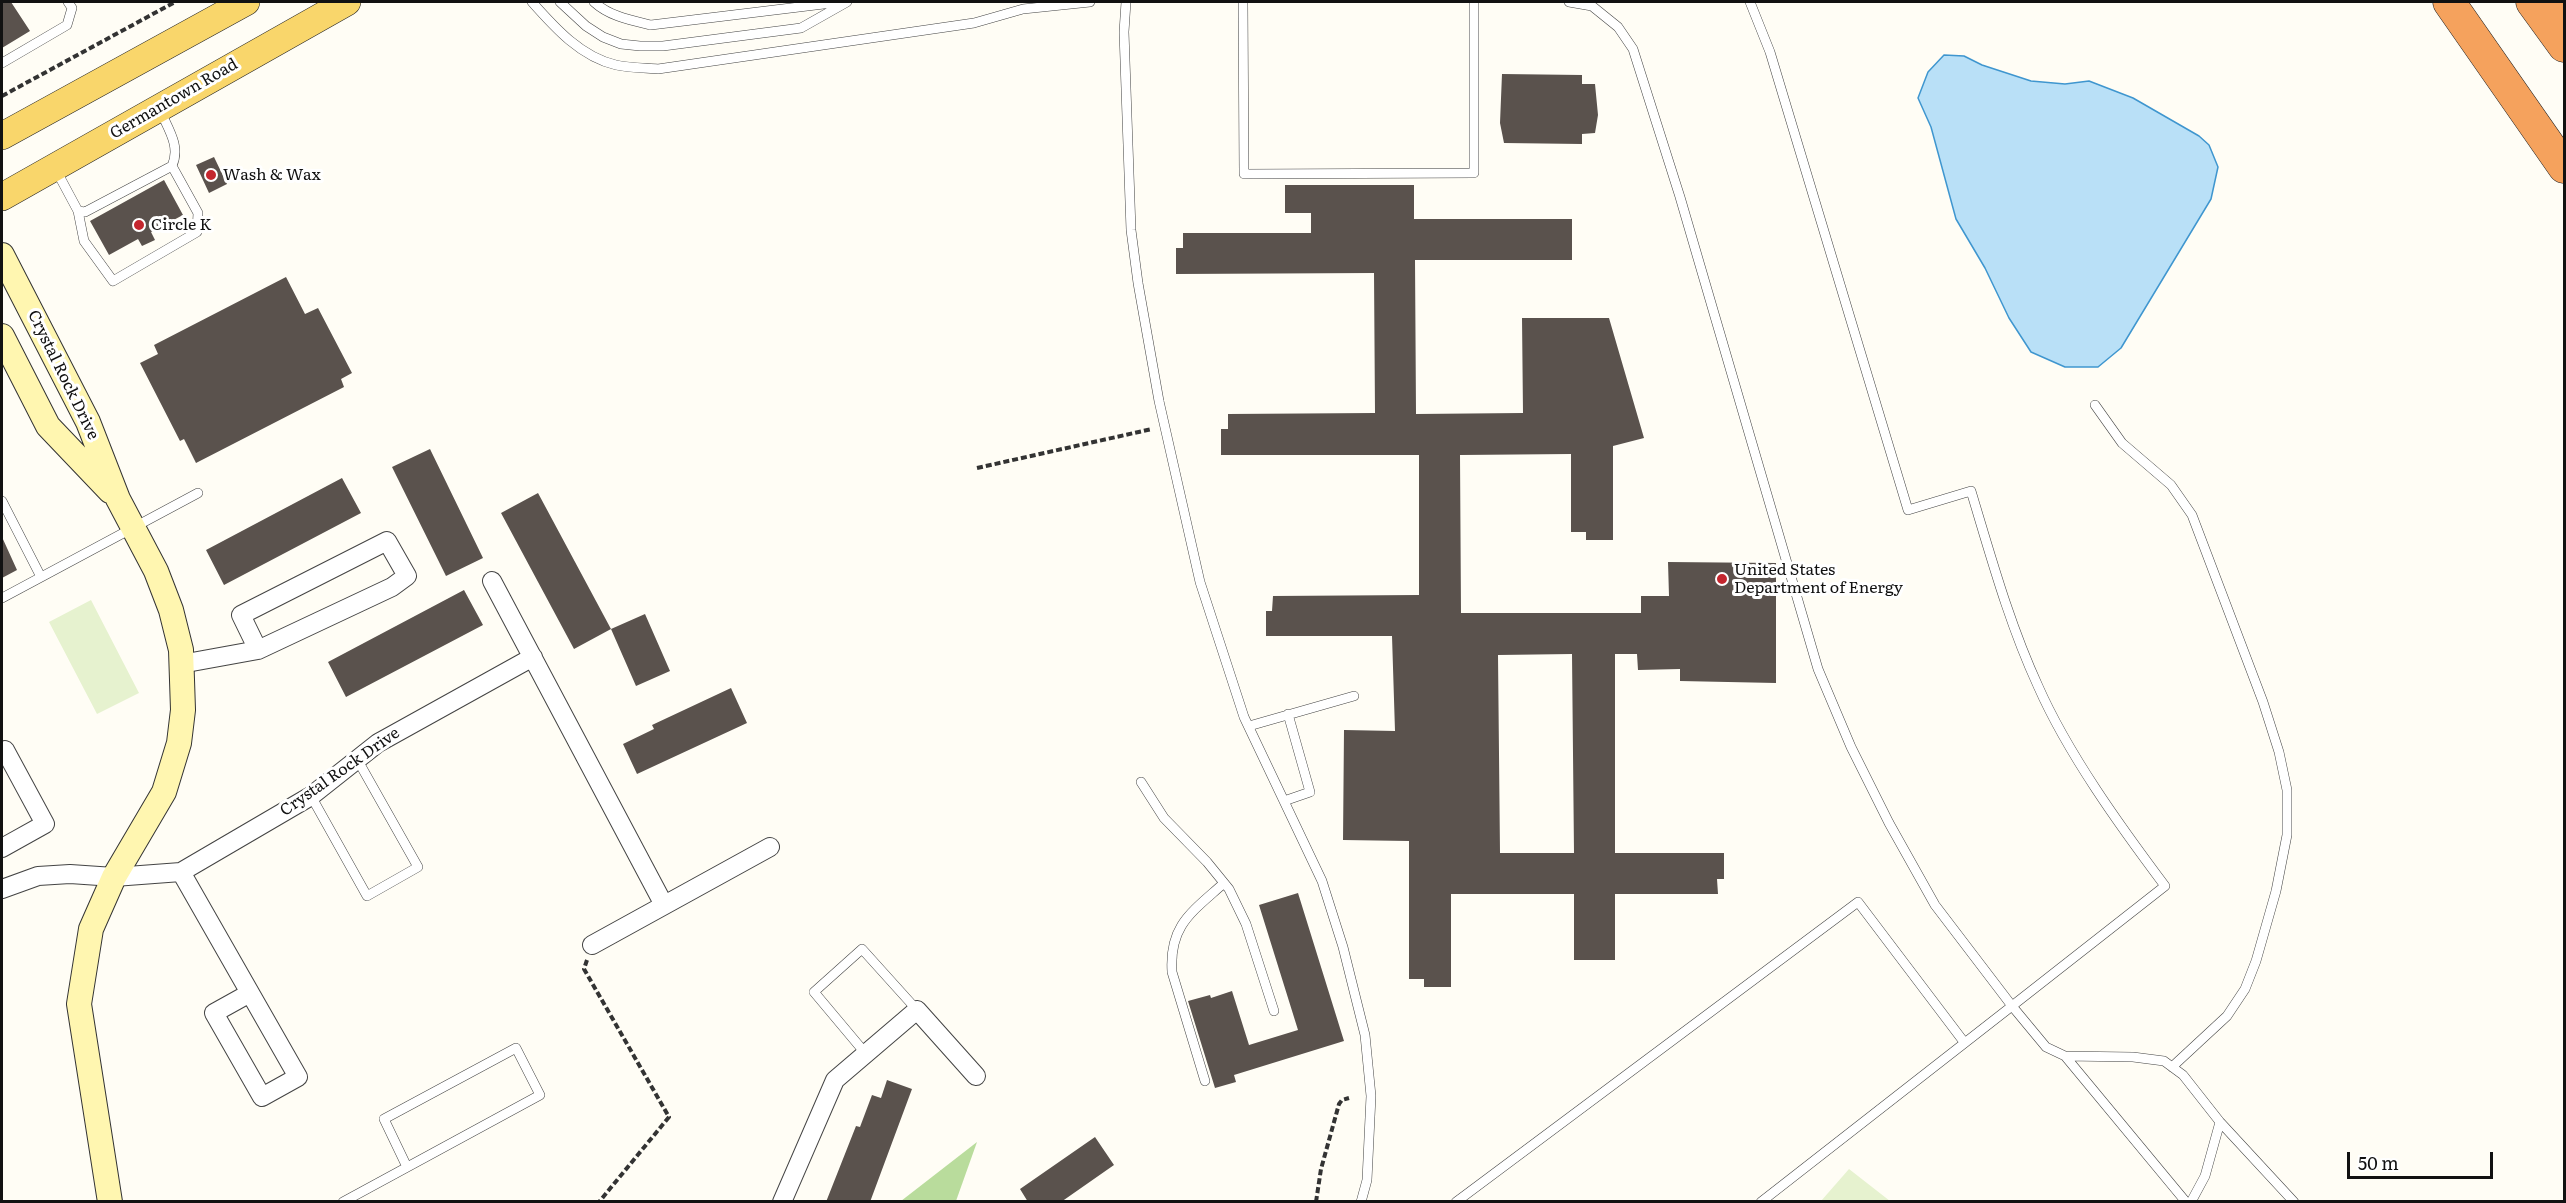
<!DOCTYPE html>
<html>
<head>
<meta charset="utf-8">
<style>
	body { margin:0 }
	#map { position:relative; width:2566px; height:1203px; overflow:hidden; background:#fffdf5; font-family:Literata,serif }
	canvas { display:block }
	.frame { position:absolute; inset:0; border:3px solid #111; pointer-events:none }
	.scale { position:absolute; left:2347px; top:1152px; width:146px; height:27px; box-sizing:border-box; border:3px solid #111; border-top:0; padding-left:8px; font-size:18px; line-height:21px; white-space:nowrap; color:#111; -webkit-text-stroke:4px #fff; paint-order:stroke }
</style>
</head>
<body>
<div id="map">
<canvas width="2566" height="1203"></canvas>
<div class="frame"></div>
<div class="scale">50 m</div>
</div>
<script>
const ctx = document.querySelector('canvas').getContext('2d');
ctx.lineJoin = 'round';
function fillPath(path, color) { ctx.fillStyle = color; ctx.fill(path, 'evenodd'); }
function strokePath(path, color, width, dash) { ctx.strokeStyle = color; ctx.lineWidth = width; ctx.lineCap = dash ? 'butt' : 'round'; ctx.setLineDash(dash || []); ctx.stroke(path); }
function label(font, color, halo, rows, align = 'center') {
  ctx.font = font + ' Literata,serif'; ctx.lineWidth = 6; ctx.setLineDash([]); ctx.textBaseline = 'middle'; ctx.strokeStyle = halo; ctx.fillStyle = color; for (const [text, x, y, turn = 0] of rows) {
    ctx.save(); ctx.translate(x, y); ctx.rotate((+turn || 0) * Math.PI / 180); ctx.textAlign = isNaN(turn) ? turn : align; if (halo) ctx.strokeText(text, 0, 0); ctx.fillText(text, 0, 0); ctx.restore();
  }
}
fillPath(new Path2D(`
	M977 1142 956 1201H901Z`), '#b9dc9c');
fillPath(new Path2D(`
	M91 600 139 693 97 714 49 622Z
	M1849 1169 1890 1201H1821Z`), '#e6f2cf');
const water = new Path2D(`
	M1944 55 1964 56 1982 65 2031 81 2065 84 2089 81 2133 98 2199 136 2209 145 2218 167 2211 199 2121 348 2098 367H2065L2031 352 2009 318 1985 268 1956 219 1931 127 1918 98 1928 72Z`);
fillPath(water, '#b9e0f7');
strokePath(water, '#3f96cf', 1.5);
fillPath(new Path2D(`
	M2 2H11L30 31 2 48Z
	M1502 74 1582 75V84H1595L1598 115 1595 133 1582 134V144L1504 143 1500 123Z
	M214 157 227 184 209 193 196 165Z
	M164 180 183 215 151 232 155 240 142 246 138 239 109 255 90 221Z
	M1285 185H1414V219H1572V260H1415L1416 414 1523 413 1522 318H1609L1644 438 1613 446V540H1586V532H1571V454L1460 455 1461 613H1641V596H1669L1668 562 1776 563V683L1680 681V669L1638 670 1637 654H1615V853H1724V879H1717L1718 894H1615V960H1574V894H1451V987H1424V979H1409V841L1343 840 1344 730 1395 731 1392 636H1266V611H1272L1273 596 1419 595V455H1221V429H1228V414L1375 413 1374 273 1176 274V248H1183V233H1311V213H1285ZM1572 654 1574 853H1500L1498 655Z
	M286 277 305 314 318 308 352 373 341 379 344 387 196 463 184 439 180 441 140 363 158 354 154 345Z
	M430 449 483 558 446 576 392 467Z
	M342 478 361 513 224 585 206 550Z
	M538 493 611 629 574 649 501 513Z
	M2 537 17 570 2 578Z
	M464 590 483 625 346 697 328 662Z
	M645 614 670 671 636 686 611 629Z
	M731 688 747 723 637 774 623 744 654 729 652 725Z
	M1298 893 1344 1041 1234 1075 1236 1082 1215 1088 1188 1001 1210 995 1211 998 1232 991 1249 1045 1298 1030 1259 905Z
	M887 1080 912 1089 870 1202H826L856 1126 860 1127 872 1095 881 1098Z
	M1095 1137 1114 1165 1061 1202H1028L1020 1189Z`), '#5a524d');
const lane = new Path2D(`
	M532 2C555 28 581 57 616 65 629 68 645 68 658 69L974 23 1023 9 1090 2
	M560 2 586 26 603 37 621 44 640 46H663L801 28 847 2
	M594 2C609 16 630 20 651 25L840 2
	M1126 2 1124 32 1131 230 1138 283 1159 401 1200 582 1244 717 1322 881 1343 947 1365 1035 1371 1096 1367 1180 1361 1202
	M1243 2 1244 174 1474 173V2
	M1569 2 1592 6 1618 27 1633 49 1680 197 1818 669 1851 747 1889 823 1935 905 2012 1006 1761 1202
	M1750 2 1770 52 1908 510 1971 491C1991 557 2009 623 2038 686 2068 754 2120 826 2165 886L2012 1006 2046 1047 2065 1056 2186 1202
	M2 63 67 25 72 8 68 2
	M56 170 78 211 85 212 172 166C181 146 168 129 160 110
	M78 211 84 241 113 281 197 232 198 213 172 166
	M2095 405 2122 443 2171 485 2192 515 2263 702 2279 752 2287 790V835L2276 891 2256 961 2245 989 2227 1016 2172 1067
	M2 501 41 577
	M2 598 198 493
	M1249 726 1354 696
	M1141 782 1164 818 1207 862 1229 889 1246 924 1274 1011
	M311 796 367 896 418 867 357 759
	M1284 801 1310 792 1288 714
	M866 1054 814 992 862 949 917 1010
	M2065 1056 2133 1057 2164 1061 2183 1075 2220 1122 2294 1202
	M1205 1081 1172 972C1169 925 1192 912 1224 883
	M343 1202 540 1095 516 1048 384 1119 407 1167
	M1456 1202 1858 902 1964 1042
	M2191 1202 2205 1176 2220 1122`);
const street = new Path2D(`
	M492 581 664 905
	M181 664 258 650 392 587 407 576 387 541 241 615 258 650
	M2 752 5 750 45 824 2 848
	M181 872 298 1077 262 1097 214 1013 250 993
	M2 889 38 876 70 874 114 877 181 872 311 796 378 743 533 657
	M592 945 770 847
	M782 1202 835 1080 917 1010 976 1076`);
const secondary = new Path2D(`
	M2 255 88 422 118 499 156 571 171 610 181 650 183 710 179 743 164 792 114 877 91 929 79 1004 110 1202
	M2 336 48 426 110 491`);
const primary = new Path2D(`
	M2 136 246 2
	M2 197 347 2`);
const highway = new Path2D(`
	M2449 2 2564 167
	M2532 2 2564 46
	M2561 2 2564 7`);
strokePath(lane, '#444', 10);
strokePath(street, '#444', 20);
strokePath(secondary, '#333', 26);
strokePath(primary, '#222', 28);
strokePath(highway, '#222', 33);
strokePath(new Path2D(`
	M2 96 175 2
	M977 468 1152 429
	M587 960 584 969 669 1117 599 1202
	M1316 1202 1321 1169 1339 1104 1342 1100 1349 1098`), '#333', 4, [6, 3]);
strokePath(lane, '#fff', 9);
strokePath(street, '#fff', 18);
strokePath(secondary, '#fff6b0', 24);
strokePath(primary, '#f9d66b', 27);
strokePath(highway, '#f5a25d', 32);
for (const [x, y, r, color] of [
	[211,175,6,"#c4262e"],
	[139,225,6,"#c4262e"],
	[1722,579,6,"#c4262e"]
]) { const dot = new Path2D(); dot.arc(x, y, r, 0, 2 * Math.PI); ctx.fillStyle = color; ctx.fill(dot); strokePath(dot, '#fff', 2); }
label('16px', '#111', '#fff', [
	["Germantown Road",174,99,-30],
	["Crystal Rock Drive",63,375,64],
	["Crystal Rock Drive",340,772,-35]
]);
label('16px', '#111', '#fff', [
	["Wash & Wax",223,175],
	["Circle K",151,225],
	["United States",1734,570],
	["Department of Energy",1734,588]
], 'left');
</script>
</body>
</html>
